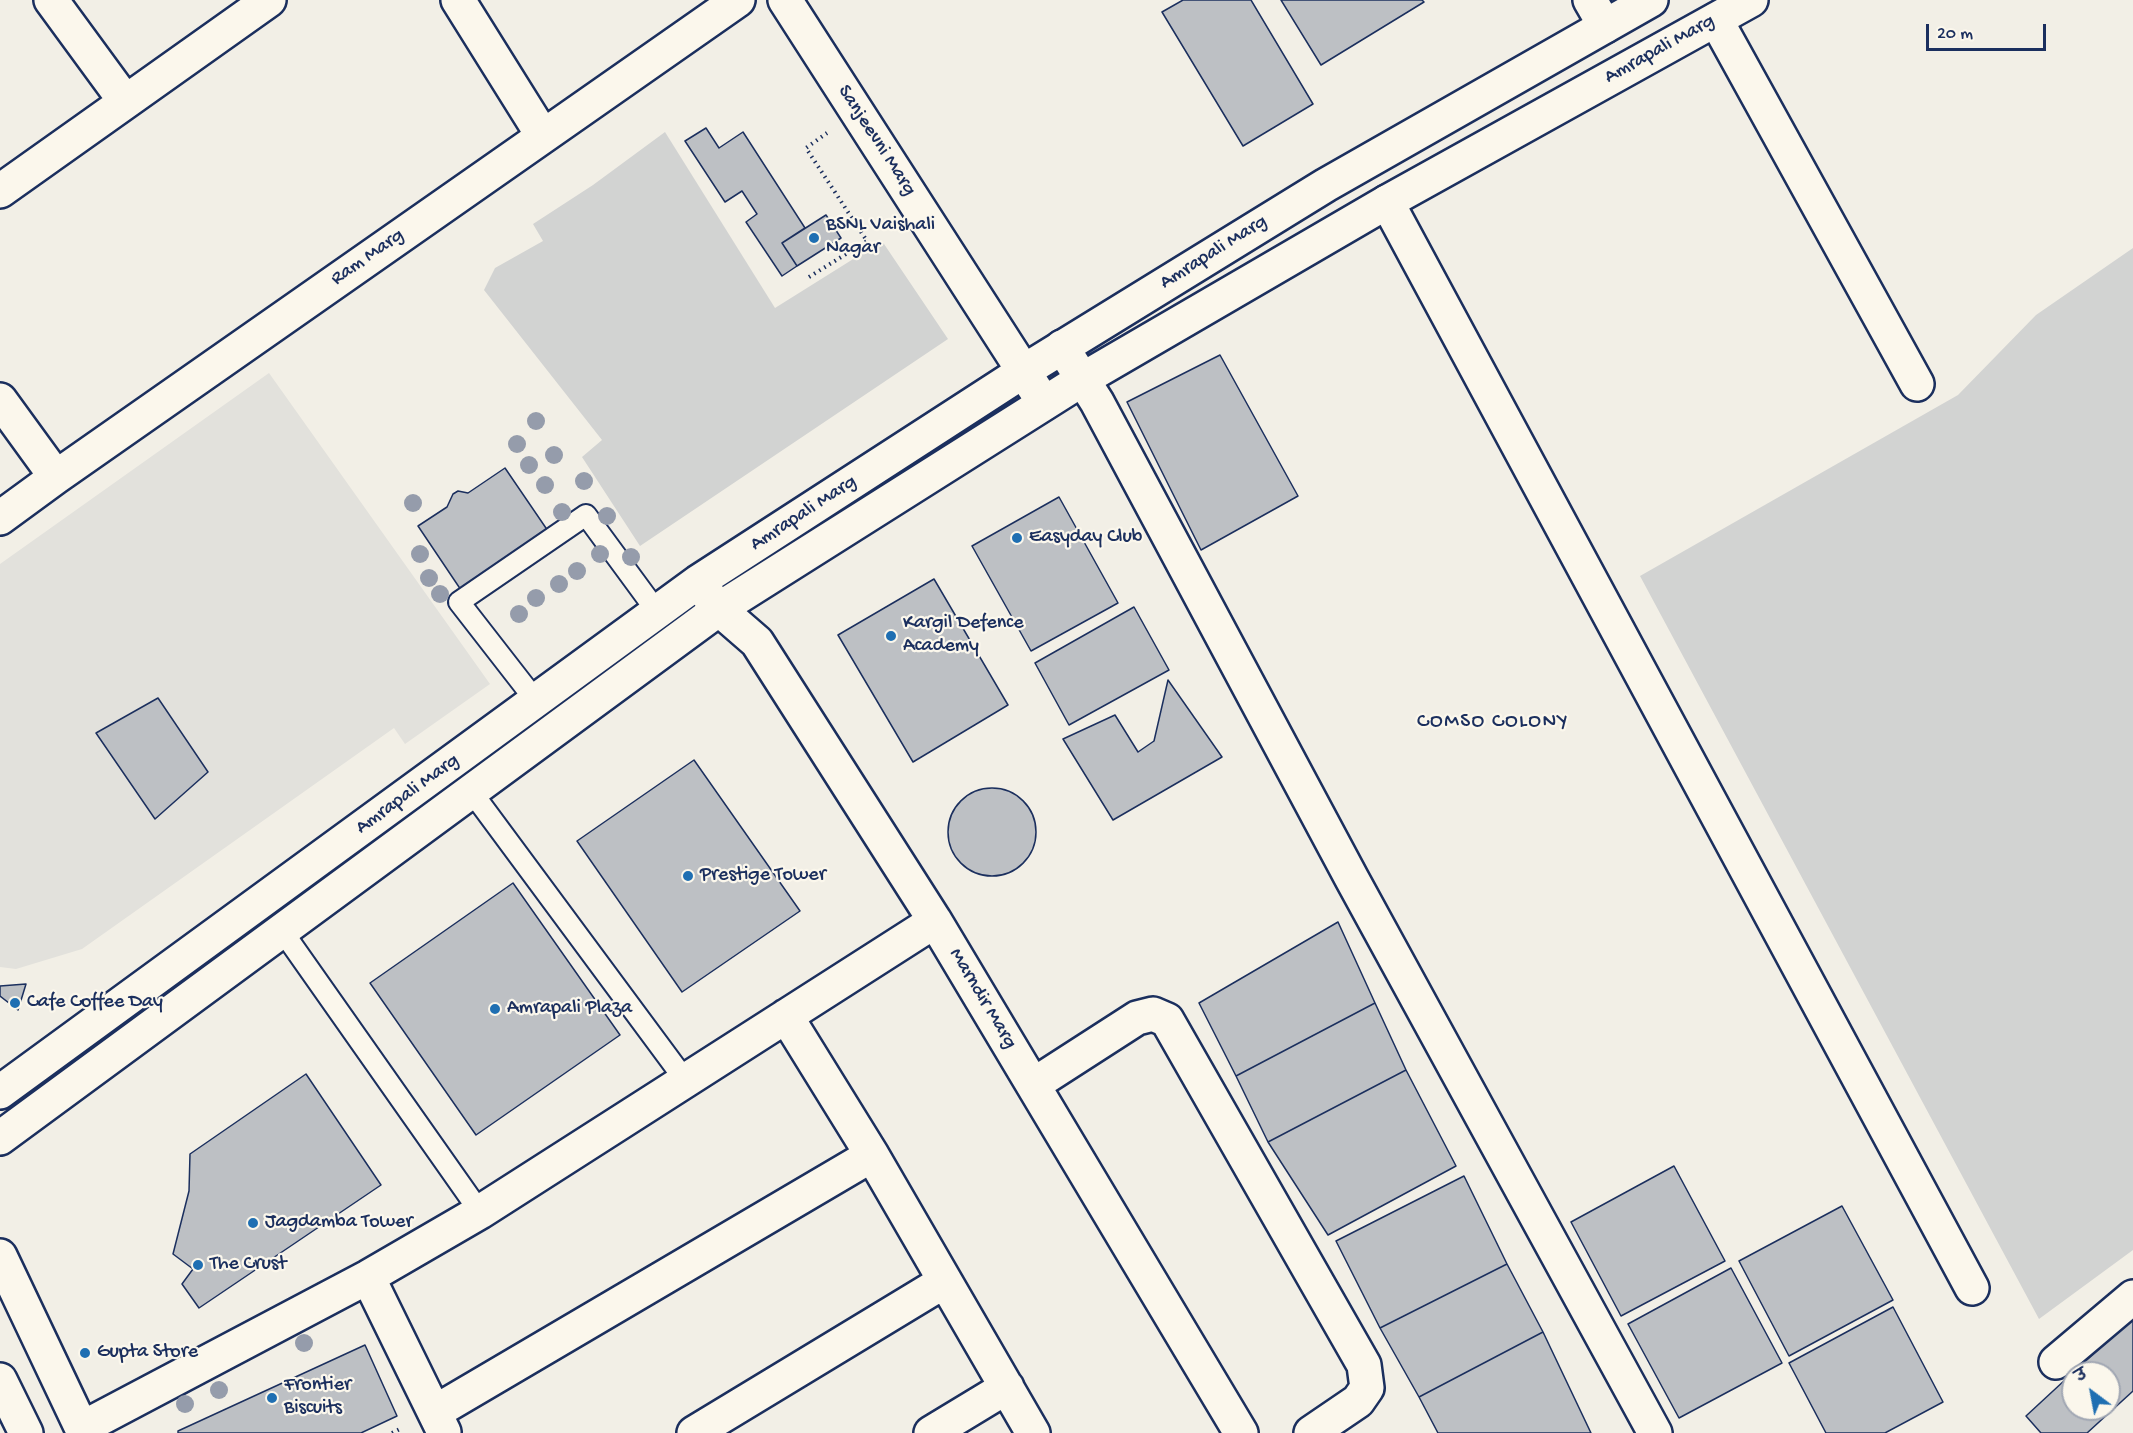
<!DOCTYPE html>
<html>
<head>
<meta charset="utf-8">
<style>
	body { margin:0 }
	#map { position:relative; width:2133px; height:1433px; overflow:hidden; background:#f2efe6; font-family:"Gochi Hand","Playpen Sans Deva",sans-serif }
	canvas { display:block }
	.north { position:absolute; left:2061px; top:1361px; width:60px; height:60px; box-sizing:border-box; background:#fbf7ec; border:2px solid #a1a7b3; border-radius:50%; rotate:328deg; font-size:16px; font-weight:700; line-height:24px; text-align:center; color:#1b2f5e }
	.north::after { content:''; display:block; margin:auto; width:21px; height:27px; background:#1f6fb2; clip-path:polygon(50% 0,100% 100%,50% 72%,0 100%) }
	.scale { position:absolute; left:1926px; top:24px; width:120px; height:27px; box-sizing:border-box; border:3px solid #1b2f5e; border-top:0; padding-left:8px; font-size:18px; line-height:21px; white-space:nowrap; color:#1b2f5e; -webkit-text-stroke:4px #fbf7ec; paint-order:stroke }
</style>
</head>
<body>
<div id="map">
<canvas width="2133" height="1433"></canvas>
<div class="north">उ</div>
<div class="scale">20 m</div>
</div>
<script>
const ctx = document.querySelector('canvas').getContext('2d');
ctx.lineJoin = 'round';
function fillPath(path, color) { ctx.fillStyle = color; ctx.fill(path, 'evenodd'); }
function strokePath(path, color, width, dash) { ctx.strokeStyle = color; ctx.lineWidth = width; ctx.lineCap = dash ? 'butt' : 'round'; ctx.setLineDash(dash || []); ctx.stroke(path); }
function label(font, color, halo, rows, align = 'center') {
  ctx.font = font + ' "Gochi Hand",sans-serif'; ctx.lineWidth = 4.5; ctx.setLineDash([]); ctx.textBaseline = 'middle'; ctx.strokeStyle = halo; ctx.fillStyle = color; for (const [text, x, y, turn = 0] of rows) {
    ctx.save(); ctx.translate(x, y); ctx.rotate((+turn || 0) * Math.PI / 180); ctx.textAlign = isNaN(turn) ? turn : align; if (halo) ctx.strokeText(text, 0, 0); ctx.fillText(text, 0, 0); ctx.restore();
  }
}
fillPath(new Path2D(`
	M269 373 490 684 405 744 394 728 82 949 16 969 0 967V564Z`), '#e2e1dc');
fillPath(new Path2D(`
	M665 132 775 308 882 241 948 339 640 546 582 457 602 440 484 290 495 268 543 241 533 224 593 185Z
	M2133 248V1250L2039 1319 1640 576 1958 395 2036 315Z`), '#d2d3d2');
const building = new Path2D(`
	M1183 0H1251L1313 104 1243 146 1162 12Z
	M1281 0H1422L1424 2 1321 65Z
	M706 128 719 148 743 132 805 228 782 243 797 266 782 276 746 222 757 214 742 191 725 202 685 141Z
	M826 215 841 238 797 266 782 243Z
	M1220 355 1298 496 1201 550 1127 402Z
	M505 468 548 531 461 590 418 526 447 507 453 494 458 491 468 493Z
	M1059 497 1118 603 1031 651 972 546Z
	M934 579 1008 705 913 762 838 635Z
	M1134 607 1169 670 1069 725 1035 663Z
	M1168 680 1222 757 1113 820 1063 739 1115 715 1138 752 1154 741Z
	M158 698 208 772 155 819 96 733Z
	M694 760 800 911 682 992 577 841Z
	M948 832a44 44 0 1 1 88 0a44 44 0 1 1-88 0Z
	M513 883 620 1035 476 1135 370 983Z
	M1338 922 1375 1003 1236 1076 1199 1003Z
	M26 984 18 1010 0 996V986Z
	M1375 1003 1406 1070 1268 1142 1236 1076Z
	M1406 1070 1456 1166 1328 1235 1268 1142Z
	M306 1074 381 1185 199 1308 182 1284 193 1269 173 1254 189 1191 190 1154Z
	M1674 1166 1725 1261 1621 1316 1571 1222Z
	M1464 1176 1507 1264 1380 1328 1336 1241Z
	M1842 1206 1893 1300 1789 1356 1739 1261Z
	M1507 1264 1543 1332 1419 1397 1380 1328Z
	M1731 1268 1782 1363 1679 1418 1628 1324Z
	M1893 1307 1943 1402 1885 1433H1826L1789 1363Z
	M2133 1317V1391L2087 1433H2041L2026 1416ZM2073 1373H2109V1409H2073Z
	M1543 1332 1591 1433H1438L1419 1397Z
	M365 1345 397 1416 361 1433H178V1431Z`);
fillPath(building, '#bdc0c4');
strokePath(building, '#1b2f5e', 1.5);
const lane = new Path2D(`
	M536 701 459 602 586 515 658 613
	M471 791 685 1080
	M283 932 480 1212`);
const street = new Path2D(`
	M51 0 125 101
	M458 0 543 136
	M785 0 1044 403
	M1590 0 1605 26
	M1716 20 1917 384
	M0 191 269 0
	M1387 202 1972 1288
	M1062 347 1097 402 1352 879 1655 1433
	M0 400 56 477
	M0 518 56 477 738 0
	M701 586 719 609 757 642 935 921 1241 1433
	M786 1016 872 1155 1033 1433
	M1033 1085 1137 1018 1153 1014 1167 1020 1364 1365 1367 1388 1358 1401 1311 1433
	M368 1277 444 1432
	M2056 1362 2133 1297
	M435 1412 872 1155
	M82 1428 368 1277 480 1212 935 921
	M694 1433 945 1281
	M931 1433 1007 1387`);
const secondary = new Path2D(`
	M0 1092 698 582 1024 371 1326 185 1651 0
	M0 1138 719 609 1083 379 1387 202 1751 0
	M0 1256 84 1433
	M0 1380 26 1433`);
strokePath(lane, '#1b2f5e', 24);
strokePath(street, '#1b2f5e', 38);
strokePath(secondary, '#1b2f5e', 38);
strokePath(new Path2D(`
	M809 277 867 241 806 148 827 133
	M392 1433 402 1428`), '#1b2f5e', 4, [1.5, 4.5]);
strokePath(lane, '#fbf7ec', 20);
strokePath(street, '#fbf7ec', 33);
strokePath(secondary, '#fbf7ec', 33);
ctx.fillStyle = '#959cab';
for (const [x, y] of [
	[536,421],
	[517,444],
	[554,455],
	[529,465],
	[584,481],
	[545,485],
	[413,503],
	[562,512],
	[607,516],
	[420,554],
	[600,554],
	[631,557],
	[577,571],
	[429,578],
	[559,584],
	[440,594],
	[536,598],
	[519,614],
	[304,1343],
	[219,1390],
	[185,1404]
]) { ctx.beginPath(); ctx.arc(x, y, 9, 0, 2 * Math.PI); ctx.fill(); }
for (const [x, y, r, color] of [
	[814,238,6,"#1f6fb2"],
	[1017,538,6,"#1f6fb2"],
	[891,636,6,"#1f6fb2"],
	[688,876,6,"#1f6fb2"],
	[15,1003,6,"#1f6fb2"],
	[495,1009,6,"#1f6fb2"],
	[253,1223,6,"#1f6fb2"],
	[198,1265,6,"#1f6fb2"],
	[85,1353,6,"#1f6fb2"],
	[272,1398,6,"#1f6fb2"]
]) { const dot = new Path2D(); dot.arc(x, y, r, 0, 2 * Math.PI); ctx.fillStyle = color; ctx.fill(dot); strokePath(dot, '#fbf7ec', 2); }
label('20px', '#1b2f5e', '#fbf7ec', [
	["Amrapali Marg",1660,50,-29],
	["Sanjeevni Marg",876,141,57],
	["Amrapali Marg",1214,253,-32],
	["Ram Marg",368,258,-35],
	["Amrapali Marg",804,514,-33],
	["Amrapali Marg",408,795,-36],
	["Marndir Marg",982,999,59]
]);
label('20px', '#1b2f5e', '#fbf7ec', [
	["BSNL Vaishali",826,226],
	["Nagar",826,249],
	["Easyday Club",1029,538],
	["Kargil Defence",903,624],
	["Academy",903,647],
	["Prestige Tower",700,876],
	["Cafe Coffee Day",27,1003],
	["Amrapali Plaza",507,1009],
	["Jagdamba Tower",265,1223],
	["The Crust",210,1265],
	["Gupta Store",97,1353],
	["Frontier",284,1386],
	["Biscuits",284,1409]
], 'left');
ctx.letterSpacing = '1.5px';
label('21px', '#1b2f5e', '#fbf7ec', [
	["COMSO COLONY",1493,723]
]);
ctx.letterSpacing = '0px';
</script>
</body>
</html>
